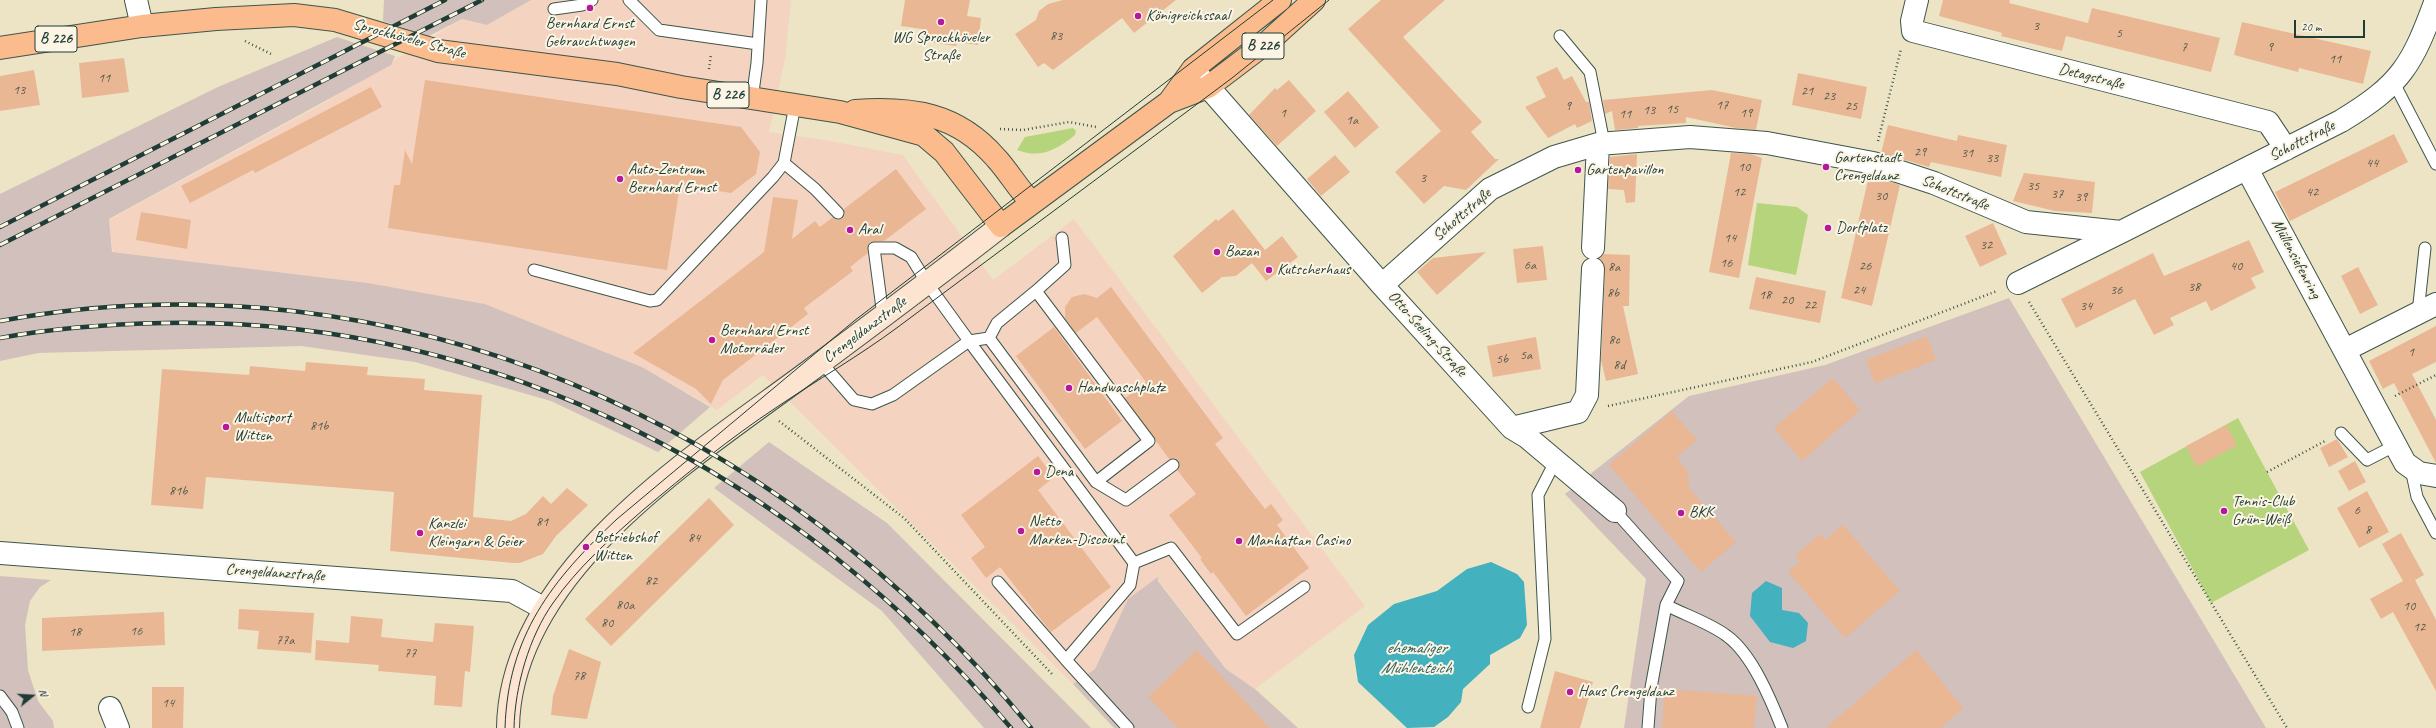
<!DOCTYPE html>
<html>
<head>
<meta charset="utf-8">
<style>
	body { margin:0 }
	#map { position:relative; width:2436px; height:728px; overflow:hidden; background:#ede4c5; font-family:Caveat,sans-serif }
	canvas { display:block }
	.north { position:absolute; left:12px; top:676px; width:40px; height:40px; -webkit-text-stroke:3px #fcf5e5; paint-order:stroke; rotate:72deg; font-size:11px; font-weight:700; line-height:16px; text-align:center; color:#1f3d34 }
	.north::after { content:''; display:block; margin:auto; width:14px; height:18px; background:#1f3d34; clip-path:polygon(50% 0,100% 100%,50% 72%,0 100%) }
	.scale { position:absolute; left:2294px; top:20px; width:71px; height:18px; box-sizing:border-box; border:2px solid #1f3d34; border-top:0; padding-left:5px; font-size:12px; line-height:14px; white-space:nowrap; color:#1f3d34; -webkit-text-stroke:3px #fcf5e5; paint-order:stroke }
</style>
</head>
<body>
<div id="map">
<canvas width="2436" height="728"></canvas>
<div class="north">N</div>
<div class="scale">20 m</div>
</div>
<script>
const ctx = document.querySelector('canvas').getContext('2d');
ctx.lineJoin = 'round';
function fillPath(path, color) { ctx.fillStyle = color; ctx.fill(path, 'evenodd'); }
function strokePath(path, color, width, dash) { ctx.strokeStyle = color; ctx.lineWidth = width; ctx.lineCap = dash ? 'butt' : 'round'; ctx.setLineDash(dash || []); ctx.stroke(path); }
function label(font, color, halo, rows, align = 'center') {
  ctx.font = font + ' Caveat,sans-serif'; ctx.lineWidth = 4; ctx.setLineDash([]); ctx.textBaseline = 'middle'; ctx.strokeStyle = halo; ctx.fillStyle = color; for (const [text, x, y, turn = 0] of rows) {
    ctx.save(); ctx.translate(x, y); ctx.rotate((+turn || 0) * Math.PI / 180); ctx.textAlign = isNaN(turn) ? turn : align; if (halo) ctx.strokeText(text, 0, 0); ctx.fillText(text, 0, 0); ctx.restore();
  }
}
fillPath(new Path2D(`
	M531 0H791L785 59 769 132 825 140 903 155 993 280 1074 219 1365 606 1255 689 1226 669 1157 578 1128 599 1095 669 1073 684 763 375 717 410 642 367 485 304 368 283 113 252 109 220 324 103 462 19 487 25Z`), '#f5d3c1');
fillPath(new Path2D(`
	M384 0H531L487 25 462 19 429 36 383 21Z
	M337 37 395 56 391 65 109 219 112 252 368 283 485 304 642 367 710 407 658 452 551 401 415 362 301 346 38 353 0 361V194L218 87Z
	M2009 298 2266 728H1624L1646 579 1565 494 1689 396 1825 365Z
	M769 442 887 523 1091 728H984L882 611 714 488Z
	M0 576 51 580 40 587 30 601 25 625 28 670 38 701 53 721 54 728H0Z
	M1158 577V581L1226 669 1255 689 1298 728H1114L1073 684 1095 669 1128 599Z`), '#d1c0bc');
fillPath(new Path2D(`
	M1073 128 1076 131 1075 135C1056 150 1041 159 1017 150L1025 137Z
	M1757 203 1797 207 1808 215 1796 275 1748 265Z
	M2238 418 2309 550 2211 603 2140 472Z`), '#b5d47c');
fillPath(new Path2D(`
	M1491 562 1517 574 1524 582 1527 625 1520 638 1490 655V664L1463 689 1461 702 1448 717 1434 727 1407 728 1358 682 1354 655 1368 625 1394 604 1437 591 1467 569Z
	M1766 581 1782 588V610L1799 613 1808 623 1806 641 1793 648 1770 642 1750 616 1752 593Z`), '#43b1be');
fillPath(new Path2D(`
	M905 0H970L967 16 981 18 978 45 957 42 956 46 921 41 922 29 901 26Z
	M1063 0H1176L1134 33 1122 18 1053 70 1044 63 1038 67 1015 34 1036 20 1039 11 1048 4Z
	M1381 0H1445L1403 37 1482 122 1471 132 1495 159H1499L1466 190 1444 186 1424 204 1395 172 1441 131 1348 29Z
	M1943 0H2010L2009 3 2088 23 2092 8 2220 38 2211 72 2066 36 2062 51 2001 36 2002 33 1939 16Z
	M2242 22 2371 51 2363 84 2299 68 2298 72 2234 55Z
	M124 58 129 92 82 98 79 63Z
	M1557 67 1564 80 1572 76 1586 102H1589L1592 121 1577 128 1575 124 1548 138 1525 107 1546 97 1536 77Z
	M34 70 40 105 0 111V76Z
	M1798 73 1867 87 1861 119 1792 105Z
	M425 80 741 127 760 152 756 174 731 193 680 185 667 270 388 228 394 185H400L405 150 412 164Z
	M1289 80 1316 111 1277 146 1249 115 1275 88 1277 90Z
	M371 87 382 107 255 173 253 170 190 203 181 186Z
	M1712 90 1762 100 1756 130 1736 128 1686 117V123L1638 126V128L1615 130 1612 111 1605 114 1603 100Z
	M1348 91 1379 127 1355 148 1324 112Z
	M1888 125 1957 141 1958 135 2007 145 2001 177 1931 162 1929 167 1881 153Z
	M2394 134 2408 162 2290 221 2275 192Z
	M1731 153 1751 154 1762 158 1739 278 1709 272Z
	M1637 154 1635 202 1626 203 1624 190 1608 189 1610 157Z
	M1335 155 1350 172 1321 196 1307 179Z
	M896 169 926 209 884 241 870 242 868 253 850 267 853 271 804 308 808 314 723 380 711 404 696 389 633 353 764 252 773 197 798 200 792 239 815 221 820 227 833 217 836 220 843 218 845 215 844 209Z
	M2024 173 2095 182 2092 213 2055 211 2013 201Z
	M1876 177 1900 185 1872 306 1841 298 1868 180 1875 182Z
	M1233 209 1265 250 1282 236 1298 257 1266 281 1252 263 1236 276 1222 277 1202 293 1173 256 1216 219 1218 221Z
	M141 212 191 220 187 249 136 240Z
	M1993 223 2007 254 1980 267 1965 236Z
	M2249 240 2264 272 2251 278 2256 288 2211 311 2206 301 2170 318 2174 325 2154 335 2135 299 2076 328 2061 299 2153 253 2164 276Z
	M1543 246 1547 280 1517 283 1513 249Z
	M1486 252 1437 295 1417 272 1433 258Z
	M1604 254 1630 255 1629 306H1623L1638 374 1606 381 1601 360 1605 270 1600 258Z
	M2358 267 2378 305 2360 314 2341 276Z
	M1756 277 1826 291 1820 323 1749 309Z
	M1111 287 1223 438 1215 444 1265 509 1271 504 1283 520 1277 525 1309 568 1246 616 1213 572 1211 574 1200 559 1202 558 1169 515 1196 494 1177 470 1179 461 1175 458 1169 459 1125 398 1146 382 1097 317 1076 333 1065 318V307L1072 297 1084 294 1097 298Z
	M2436 326V362L2412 374 2436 420V463L2394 383 2383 389 2369 361Z
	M1054 327 1122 421 1085 449 1016 356Z
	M1927 336 1936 360 1875 383 1866 360Z
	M1536 337 1541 369 1493 377 1487 346Z
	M306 362 368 367 367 375 425 379 424 390 482 395 473 517 511 521 526 514 543 496 551 504 567 488 588 505 556 536 543 554 520 563H513L390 551 394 492 206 477 203 509 151 505 162 369 249 375 250 366 305 371Z
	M1833 378 1860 410 1802 461 1774 428Z
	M1672 411 1697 440 1677 457 1688 472 1689 488 1736 542 1701 572 1609 465Z
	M2226 425 2237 445 2197 467 2186 446Z
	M2337 439 2348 457 2329 467 2320 448Z
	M1038 456 1054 477 1038 490 1111 587 1051 632 1000 567 986 578 971 558 985 547 961 515Z
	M2355 461 2366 482 2349 491 2338 471Z
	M2367 491 2389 532 2359 548 2337 508Z
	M709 498 734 525 611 646 585 619Z
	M1843 525 1900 591 1845 638 1788 572 1800 561 1795 555 1820 534 1825 540Z
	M2401 533 2424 575 2415 580 2436 620V691L2393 612 2381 619 2370 599 2403 581 2382 544Z
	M239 609 314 613 311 653 257 649 259 631 238 629Z
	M164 612 165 645 42 651V618Z
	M351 616 383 619 381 637 433 642 435 623 474 626 470 672 465 671 462 707 434 705 436 676 378 671 379 665 315 660 316 640 349 643Z
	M569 649 601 662 587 719 551 715 553 696Z
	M1197 650 1270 728H1178L1148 697Z
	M1916 650 1963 708 1941 728H1826Z
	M1555 671 1593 682 1580 728H1540Z
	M152 687H184L183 728H152Z
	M1665 689 1757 696 1754 728H1662Z`), '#eab795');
const service = new Path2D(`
	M629 0 659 30 758 44
	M554 9 582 5 592 0
	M1560 36 1590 72 1604 143
	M2394 83 2436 164
	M752 99 757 63 761 0
	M784 163 815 189 838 213
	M534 270 650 301 657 300 773 177 784 163 795 105
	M1036 291 1065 265 1062 238
	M2418 313 2425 248
	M989 338 997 323 1036 291 1149 441 1096 482
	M821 362 854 400 872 404 893 395 969 341 927 283 911 257 895 248H874L883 316
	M2341 433 2367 460 2396 445
	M2411 469 2417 497 2436 533
	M1615 511 1678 581 1666 605 1651 688 1648 728
	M1134 563 1171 548 1237 634 1304 587
	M998 582 1066 660 1130 585 1134 563 969 341 989 338 1096 482 1126 500 1173 465
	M1666 605C1685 615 1710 623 1727 636 1752 654 1771 700 1782 728
	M1066 660 1128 728
	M0 696 12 712 18 728
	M1528 707 1545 639 1538 495 1556 460`);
const minor = new Path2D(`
	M136 0 142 26
	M1917 0 1912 21 1913 31 2268 122 2286 149
	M1196 73 1382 285 1512 428 1527 437 1615 511
	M2247 169 2405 463 2419 473 2436 476
	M1593 248 1598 144
	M2018 283 2121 232
	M1382 285 1490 189 1554 157 1598 144 1690 137 1767 143 1873 163 1934 183 2026 222 2121 232 2341 121C2402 84 2412 65 2436 0
	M2345 350 2436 304
	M1512 428 1578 412 1587 395 1593 269
	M0 553 512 591 545 609
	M110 708 118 728`);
const secondary = new Path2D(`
	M508 728C510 572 692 458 804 375 870 326 936 277 1001 226`);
const primary = new Path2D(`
	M0 48 142 26 216 19 294 15 335 20 438 51 617 74 681 87 840 112 924 135 944 152 1001 226 1169 102 1208 87 1270 40 1314 0
	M1169 102 1193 69 1280 0
	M855 111C911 107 957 113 996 158 1009 172 1018 189 1032 203`);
strokePath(service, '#3e564a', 13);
strokePath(minor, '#3e564a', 24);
strokePath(secondary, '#3e564a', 24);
strokePath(primary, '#3e564a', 24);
strokePath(new Path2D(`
	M245 41 271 54
	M709 69 711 54
	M1000 129 1023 130 1069 122 1096 127
	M1878 141 1901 49
	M2029 302 2287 728
	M2395 396 2436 375
	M1608 406 1812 362 1997 291
	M779 421 904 518 1053 675
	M2267 472 2325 441`), '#3e564a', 2.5, [1, 3]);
strokePath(service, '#fff', 11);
strokePath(minor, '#fff', 22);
strokePath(secondary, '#fde4d1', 22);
strokePath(primary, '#fbbb8c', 22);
strokePath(new Path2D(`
	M505 728C508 635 552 580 617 519L854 321 1273 0
	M514 728C515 686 529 637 553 603 578 567 611 538 643 510 686 474 730 438 777 407 817 380 859 356 898 327L1232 78 1329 0`), '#1f3d34', 1);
const rail = new Path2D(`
	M0 227 445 0
	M0 245 482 0
	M0 321C395 248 782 424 1031 728
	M0 338C54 328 109 324 165 323 498 317 799 477 1011 728`);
strokePath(rail, '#1f3d34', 4.5);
strokePath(rail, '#fcf5e5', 3, [9]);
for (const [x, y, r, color] of [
	[590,8,4,"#b5179e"],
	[1138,16,4,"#b5179e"],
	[941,22,4,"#b5179e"],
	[1826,167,4,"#b5179e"],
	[1578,170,4,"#b5179e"],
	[620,179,4,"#b5179e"],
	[1828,228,4,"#b5179e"],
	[850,230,4,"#b5179e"],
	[1217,252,4,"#b5179e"],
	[1269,270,4,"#b5179e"],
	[712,340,4,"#b5179e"],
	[1069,388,4,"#b5179e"],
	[226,427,4,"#b5179e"],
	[1037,472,4,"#b5179e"],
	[2224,511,4,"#b5179e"],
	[1681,513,4,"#b5179e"],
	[1021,531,4,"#b5179e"],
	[420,533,4,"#b5179e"],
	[1239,541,4,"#b5179e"],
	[586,547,4,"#b5179e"],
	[1570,692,4,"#b5179e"]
]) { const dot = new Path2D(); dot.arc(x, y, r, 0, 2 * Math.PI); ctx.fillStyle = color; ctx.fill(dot); strokePath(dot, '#fcf5e5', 1.5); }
label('14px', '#525c4c', null, [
	["3",2036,26],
	["5",2119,33],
	["83",1056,36],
	["7",2184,47],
	["9",2270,47],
	["11",2335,59],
	["11",104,78],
	["13",19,90],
	["21",1807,91],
	["23",1829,96],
	["17",1722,105],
	["9",1568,106],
	["25",1851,106],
	["15",1672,109],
	["13",1649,110],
	["1",1283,113],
	["19",1746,113],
	["11",1625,114],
	["1a",1352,120],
	["29",1920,152],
	["31",1967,153],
	["33",1992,158],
	["44",2372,163],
	["10",1744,167],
	["3",1423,178],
	["35",2033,186],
	["12",1739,192],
	["42",2312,192],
	["37",2057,194],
	["30",1881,196],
	["39",2081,197],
	["14",1730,238],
	["32",1986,245],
	["16",1726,263],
	["6a",1530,265],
	["26",1865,266],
	["40",2236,266],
	["8a",1614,267],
	["38",2194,287],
	["24",1859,290],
	["36",2116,290],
	["8b",1613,293],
	["18",1765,295],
	["20",1787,300],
	["22",1810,305],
	["34",2086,306],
	["8c",1614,340],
	["1",2411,352],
	["5a",1526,355],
	["5b",1502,359],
	["8d",1619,365],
	["81b",319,426],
	["81b",178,491],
	["6",2357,510],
	["81",542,522],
	["8",2368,530],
	["84",694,538],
	["82",651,581],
	["80a",625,605],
	["10",2409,606],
	["80",607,623],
	["12",2419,627],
	["16",136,631],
	["18",75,632],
	["77a",285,640],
	["77",410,653],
	["78",579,676],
	["14",168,703]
]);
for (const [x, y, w] of [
	[56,39,42],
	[1263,46,42],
	[728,95,42]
]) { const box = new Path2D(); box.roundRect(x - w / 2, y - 13, w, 26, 3); ctx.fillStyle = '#fcf5e5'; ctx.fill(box); strokePath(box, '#1f3d34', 1); }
label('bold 15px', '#1f3d34', null, [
	["B 226",56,39],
	["B 226",1263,46],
	["B 226",728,95]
]);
label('16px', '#1f3d34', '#fcf5e5', [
	["Königreichssaal",1146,16],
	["Bernhard Ernst",590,24,"center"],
	["Gebrauchtwagen",590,42,"center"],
	["WG Sprockhöveler",941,38,"center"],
	["Straße",941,56,"center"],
	["Gartenstadt",1834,158],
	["Crengeldanz",1834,176],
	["Auto-Zentrum",628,170],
	["Bernhard Ernst",628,188],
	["Gartenpavillon",1586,170],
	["Dorfplatz",1836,228],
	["Aral",858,230],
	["Bazan",1225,252],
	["Kutscherhaus",1277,270],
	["Bernhard Ernst",720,331],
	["Motorräder",720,349],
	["Handwaschplatz",1077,388],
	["Multisport",234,418],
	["Witten",234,436],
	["Dena",1045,472],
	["Tennis-Club",2232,502],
	["Grün-Weiß",2232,520],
	["BKK",1689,513],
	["Netto",1029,522],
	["Marken-Discount",1029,540],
	["Kanzlei",428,524],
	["Kleingarn & Geier",428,542],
	["Betriebshof",594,538],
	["Witten",594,556],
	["Manhattan Casino",1247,541],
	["Haus Crengeldanz",1578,692]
], 'left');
label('16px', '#1f3d34', '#fcf5e5', [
	["Sprockhöveler Straße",409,39,15],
	["Detagstraße",2091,77,14],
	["Schottstraße",2302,141,-27],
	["Schottstraße",1955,193,22],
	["Schottstraße",1462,215,-41],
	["Müllensiefenring",2296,259,62],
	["Crengeldanzstraße",865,330,-37],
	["Otto-Seeling-Straße",1427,334,48],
	["Crengeldanzstraße",275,573,4]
]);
label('italic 17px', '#2a605d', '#fcf5e5', [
	["ehemaliger",1416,649],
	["Mühlenteich",1416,669]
]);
</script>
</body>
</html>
